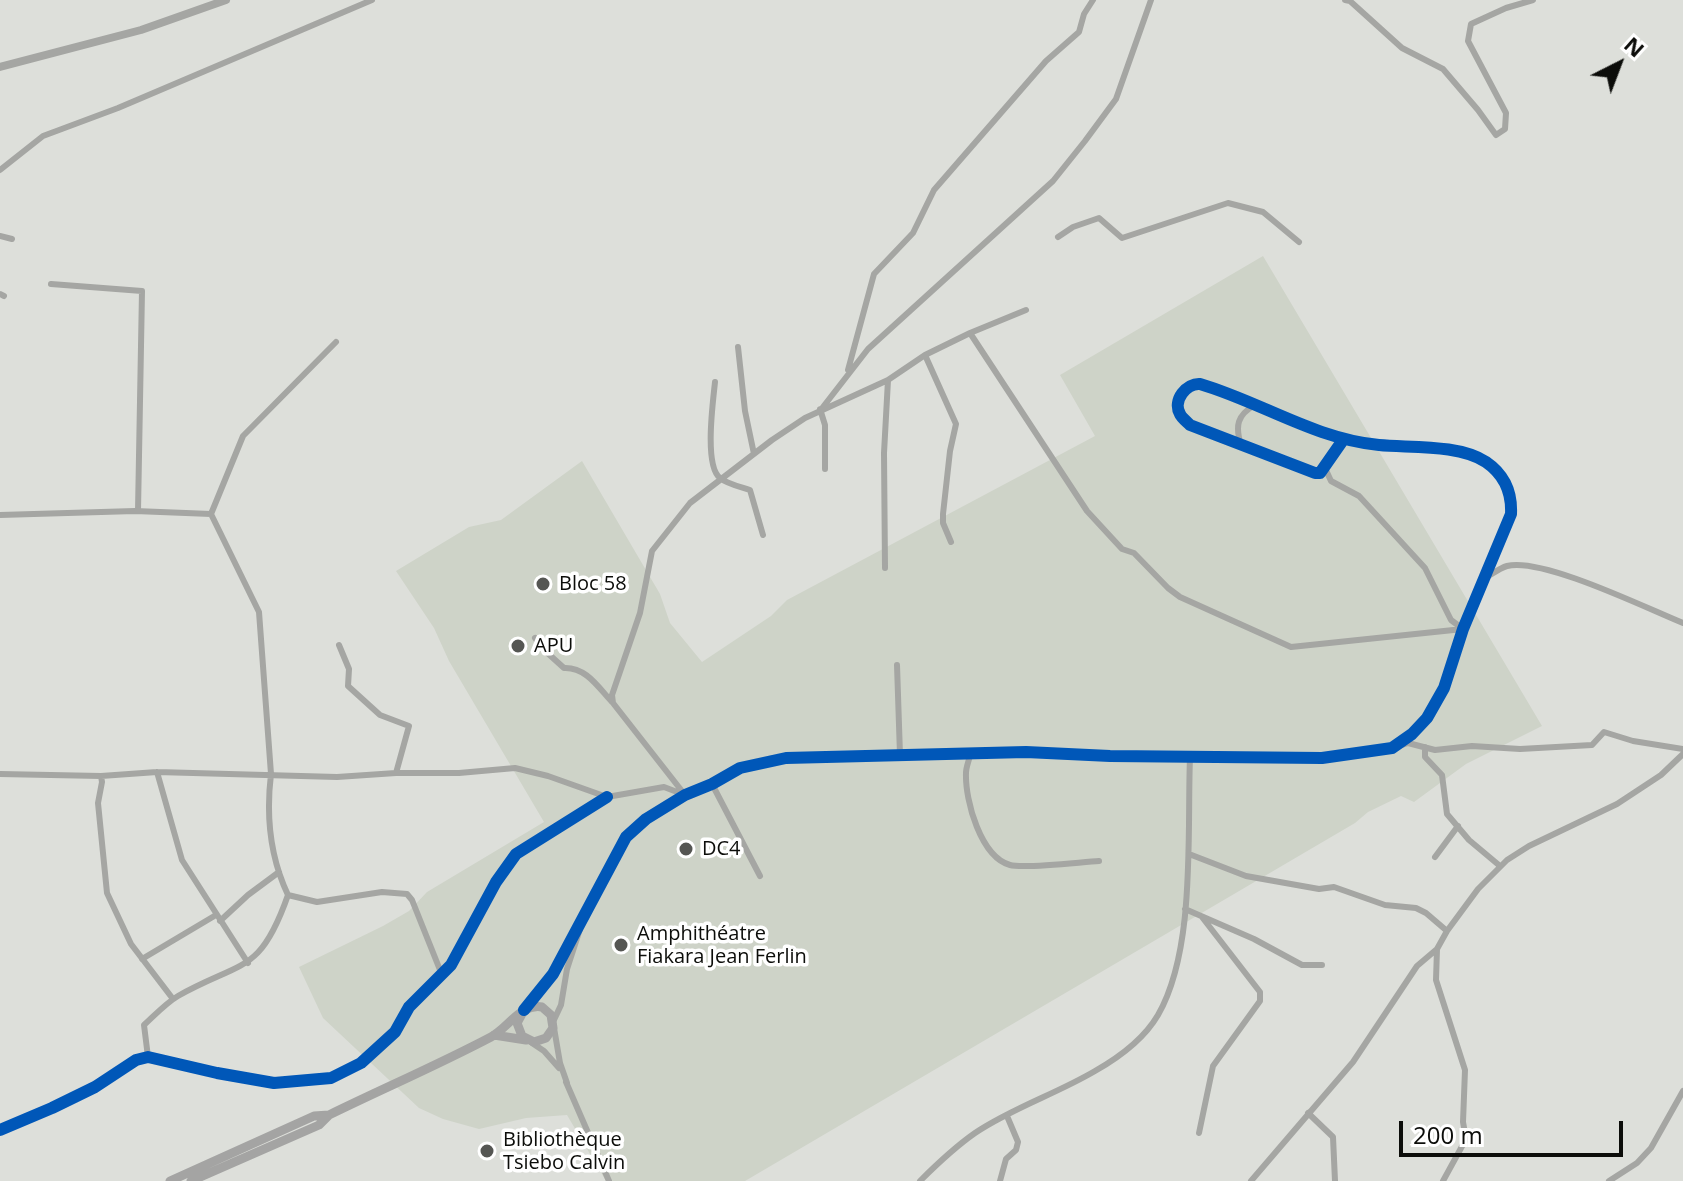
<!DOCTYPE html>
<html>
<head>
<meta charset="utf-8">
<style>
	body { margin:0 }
	#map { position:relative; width:1683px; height:1181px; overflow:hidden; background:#dddfda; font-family:"Open Sans",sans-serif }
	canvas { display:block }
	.north { position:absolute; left:1579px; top:24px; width:80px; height:80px; -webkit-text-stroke:6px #fff; paint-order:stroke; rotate:42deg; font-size:22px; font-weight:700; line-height:32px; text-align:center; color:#0c0d0a }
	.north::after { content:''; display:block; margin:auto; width:28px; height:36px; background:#0c0d0a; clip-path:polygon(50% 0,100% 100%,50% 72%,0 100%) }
	.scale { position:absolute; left:1399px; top:1121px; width:224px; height:36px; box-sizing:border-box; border:4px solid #0c0d0a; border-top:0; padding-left:10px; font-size:24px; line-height:28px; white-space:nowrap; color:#0c0d0a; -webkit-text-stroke:6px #fff; paint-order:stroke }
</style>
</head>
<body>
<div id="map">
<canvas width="1683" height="1181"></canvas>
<div class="north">N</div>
<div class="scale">200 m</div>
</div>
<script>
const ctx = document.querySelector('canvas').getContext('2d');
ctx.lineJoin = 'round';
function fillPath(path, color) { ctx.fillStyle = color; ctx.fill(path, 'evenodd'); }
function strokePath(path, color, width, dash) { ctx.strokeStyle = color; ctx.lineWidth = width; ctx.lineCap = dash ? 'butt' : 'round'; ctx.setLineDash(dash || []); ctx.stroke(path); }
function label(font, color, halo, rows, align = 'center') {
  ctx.font = font + ' "Open Sans",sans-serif'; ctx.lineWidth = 7; ctx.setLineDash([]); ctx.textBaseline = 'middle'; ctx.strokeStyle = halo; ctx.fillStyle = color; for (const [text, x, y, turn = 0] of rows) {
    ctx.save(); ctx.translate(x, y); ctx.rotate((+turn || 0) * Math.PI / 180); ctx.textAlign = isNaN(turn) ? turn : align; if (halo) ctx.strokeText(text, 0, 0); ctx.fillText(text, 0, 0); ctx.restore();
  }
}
fillPath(new Path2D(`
	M1263 256 1542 726 1466 764 1414 802 1401 796 1368 812 1355 823 745 1181H606L567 1115 526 1118 479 1129 443 1119 419 1108 323 1018 299 967 383 926 409 911 427 892 544 822 449 661 434 628 396 571 469 527 501 520 582 461 660 594 670 623 702 662 771 616 787 600 1095 436 1060 375Z`), '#ced3c8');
strokePath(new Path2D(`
	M1345 0 1350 1 1402 48 1443 69 1478 110 1496 135 1505 129 1506 113 1468 41 1471 24 1506 8 1533 0
	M0 170 43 136 118 108 372 0
	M0 236 12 239
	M1058 237 1073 227 1099 218 1122 238 1228 203 1263 212 1299 242
	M51 284 142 291 138 511
	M0 294 4 296
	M1026 310 970 333 1087 511 1122 549 1134 553 1168 588 1180 597 1291 647 1463 629
	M738 347 745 411 754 454
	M925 355 956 424 950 451 943 514V523L951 542
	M848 370 874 274 913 233 934 190 1046 61 1079 32 1084 14 1093 0
	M715 382C713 402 704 466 720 478 727 484 741 487 750 490L763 535
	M823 407 868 349 1053 181 1085 141 1116 99 1151 0
	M820 409 825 425V469
	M1241 445C1235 426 1237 415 1255 405
	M1325 468 1331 481 1359 496 1425 568 1451 620 1463 629
	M211 514 259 612 271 774C266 815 270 857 288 895
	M0 515 135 511 211 514 243 436 336 342
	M885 568 884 453 888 380
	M1485 578C1492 574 1500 568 1507 566 1542 557 1646 608 1683 623
	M535 638 543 649 564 668C586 667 598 687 612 702
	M339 645 349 669 348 686 380 715 409 726 396 773
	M897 665 900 755
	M1399 746 1408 743 1435 750 1472 746 1520 749 1592 745 1604 732 1633 741 1683 749
	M1425 747V757L1442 775 1447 814 1469 840 1500 866
	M970 755C969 761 966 767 966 773 965 801 981 857 1010 865 1024 869 1081 862 1099 861
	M157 772 182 860 248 963
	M0 774 101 776 157 772 337 777 396 773H459L515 768 548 776 607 797 664 787 685 795
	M101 776 102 782 98 803 107 893 131 944 173 999
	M712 784 760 876
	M685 795 613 703 612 695 640 613 652 551 690 503 772 440 805 418 888 380 925 355 970 333
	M1189 854 1246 876 1319 889 1334 887 1385 905 1416 908 1426 913 1447 931
	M1435 857 1458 826
	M1185 909 1254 939 1302 965H1322
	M220 921 248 895 279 872
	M142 959 216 915
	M524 1009 553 974 626 837 646 819 685 795 712 784 740 768 786 758 1026 752 1110 756 1322 758 1392 748 1412 734 1427 718 1444 688 1463 629 1511 514C1512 493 1505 475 1486 462 1459 444 1410 448 1379 445 1315 439 1261 402 1200 384 1187 383 1172 400 1180 414 1181 417 1187 422 1190 425L1315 473H1320L1343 440
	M532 1043 544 1051 559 1068
	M148 1057 144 1025C155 1015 166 1003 178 996 242 960 260 975 288 895L317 902 382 892 407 894 412 900 442 975
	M566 1082 609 1181
	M567 1083 560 1063 553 1022 561 1005 567 969 580 929
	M1308 1113 1333 1137 1335 1181
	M0 1130 52 1108 95 1087 136 1060 148 1057 217 1073 274 1083 331 1078 361 1063 395 1032 409 1007 451 965 496 882 516 854 607 797
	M1199 1133 1213 1066 1260 1001V992L1202 917
	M920 1181C937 1164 955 1147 975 1133 1012 1108 1056 1094 1095 1071 1118 1058 1144 1039 1158 1015 1196 949 1187 832 1190 757
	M1000 1181 1006 1159 1016 1150 1018 1142 1007 1116
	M1251 1181 1353 1062 1417 966 1437 949
	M1443 1181 1466 1139 1463 1122 1465 1070 1436 980 1437 949 1447 931 1478 889 1507 860 1529 846 1617 804 1661 775 1683 754
	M1609 1181 1637 1163 1651 1148 1683 1091`), '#a5a6a3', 6);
strokePath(new Path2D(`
	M0 67 141 30 226 0`), '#a5a6a3', 8);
strokePath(new Path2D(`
	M494 1035 526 1040
	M170 1181 314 1116 329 1115
	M191 1181 319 1125 329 1115C382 1089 438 1065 491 1037 508 1028 521 1003 542 1007L551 1015 553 1028 546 1038 534 1042 522 1036 517 1023 524 1010`), '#a4a4a3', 9);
strokePath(new Path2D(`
	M524 1010 553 974 626 837 646 819 685 795 712 784 740 768 786 758 1026 752 1110 756 1322 758 1392 748 1412 734 1427 718 1444 688 1463 629 1511 514C1512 493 1505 475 1486 462 1459 444 1410 448 1379 445 1315 439 1261 402 1200 384 1187 383 1172 400 1180 414 1181 417 1187 422 1190 425L1315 473H1320L1343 440
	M0 1130 52 1108 95 1087 136 1060 148 1057 217 1073 274 1083 331 1078 361 1063 395 1032 409 1007 451 965 496 882 516 854 607 797`), '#0057b8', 12);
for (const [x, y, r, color] of [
	[543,584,8,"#555653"],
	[518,646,8,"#555653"],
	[686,849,8,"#555653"],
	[621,945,8,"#555653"],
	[487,1151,8,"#555653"]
]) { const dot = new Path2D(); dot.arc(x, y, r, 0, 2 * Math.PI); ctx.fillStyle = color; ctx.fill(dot); strokePath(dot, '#fff', 3); }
label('20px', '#0c0d0a', '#fff', [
	["Bloc 58",559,584],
	["APU",534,646],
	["DC4",702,849],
	["Amphithéatre",637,934],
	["Fiakara Jean Ferlin",637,957],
	["Bibliothèque",503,1140],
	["Tsiebo Calvin",503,1163]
], 'left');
</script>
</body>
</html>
